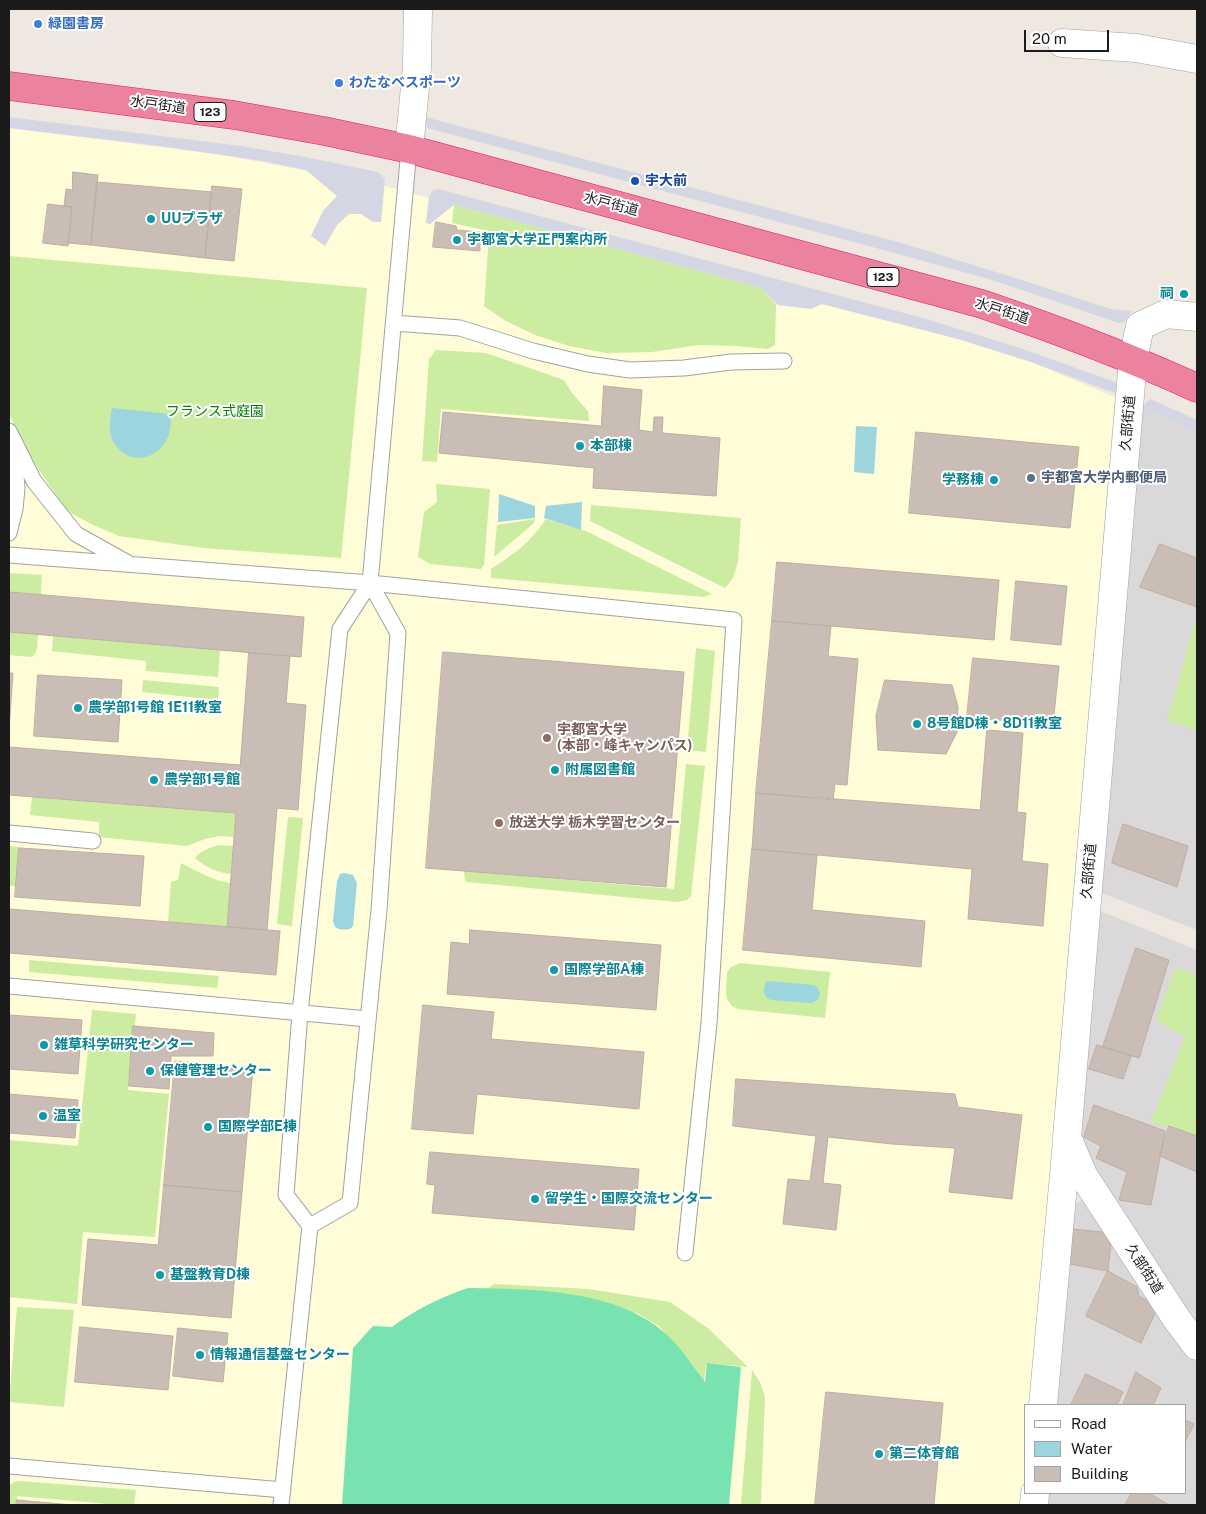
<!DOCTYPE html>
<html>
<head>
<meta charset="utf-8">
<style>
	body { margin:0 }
	#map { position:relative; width:1206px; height:1514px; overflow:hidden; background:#eee8e0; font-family:"Public Sans",sans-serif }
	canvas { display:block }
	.frame { position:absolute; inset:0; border:10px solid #1b1b1b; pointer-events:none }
	.legend { position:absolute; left:1024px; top:1404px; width:162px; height:90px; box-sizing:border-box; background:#fff; border:1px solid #a4a4a4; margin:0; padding:6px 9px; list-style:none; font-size:15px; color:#1b1b1b }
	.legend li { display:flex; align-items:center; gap:10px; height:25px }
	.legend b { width:25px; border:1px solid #a4a4a4 }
	.scale { position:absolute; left:1024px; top:30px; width:85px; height:22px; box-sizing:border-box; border:2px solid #1b1b1b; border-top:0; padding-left:6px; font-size:15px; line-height:18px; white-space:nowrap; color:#1b1b1b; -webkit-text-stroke:4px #fff; paint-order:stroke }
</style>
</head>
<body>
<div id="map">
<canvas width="1206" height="1514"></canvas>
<div class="frame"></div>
<ul class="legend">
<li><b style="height:6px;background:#fff"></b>Road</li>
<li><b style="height:14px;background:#9dd5df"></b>Water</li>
<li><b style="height:14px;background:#cabdb6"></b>Building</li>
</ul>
<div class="scale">20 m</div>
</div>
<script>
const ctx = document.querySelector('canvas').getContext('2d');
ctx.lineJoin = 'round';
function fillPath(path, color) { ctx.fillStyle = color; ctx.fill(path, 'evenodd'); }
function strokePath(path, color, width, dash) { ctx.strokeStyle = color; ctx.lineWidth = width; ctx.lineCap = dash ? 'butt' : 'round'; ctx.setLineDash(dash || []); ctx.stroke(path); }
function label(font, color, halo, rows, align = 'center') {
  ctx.font = font + ' "Public Sans","Noto Sans JP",sans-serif'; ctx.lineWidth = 4; ctx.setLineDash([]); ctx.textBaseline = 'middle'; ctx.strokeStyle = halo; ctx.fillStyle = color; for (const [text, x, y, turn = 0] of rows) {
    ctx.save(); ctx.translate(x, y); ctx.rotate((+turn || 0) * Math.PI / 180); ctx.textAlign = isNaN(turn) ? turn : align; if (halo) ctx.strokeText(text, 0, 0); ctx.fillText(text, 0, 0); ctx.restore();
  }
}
fillPath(new Path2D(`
	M1146 410 1197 433V930L1102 893 1142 418Z
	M1100 911 1197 950V1330L1078 1142Z
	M1087 1196 1150 1297 1197 1362V1505H1042L1043 1493H1185V1405H1051L1070 1208Z`), '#dad8d8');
fillPath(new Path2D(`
	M9 128 224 155 385 186 761 288 778 305 822 304 955 338 1031 362 1115 397 1055 1105 1054 1137 1032 1405H1025L1024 1505H9Z`), '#fffcd8');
fillPath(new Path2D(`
	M454 205 761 288 776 304 775 345 768 349 737 346 699 345 652 352 606 353 569 346 535 335 504 320 484 306 489 237 484 230 452 223Z
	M9 256 367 288 341 558 203 548 119 536 91 524 67 511 23 446 9 413Z
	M436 350 486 353 564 380 572 393 588 411 589 421 441 409 437 462 422 461 429 359Z
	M436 484 490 489 484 565 481 569 430 564 418 557 424 512 437 502Z
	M591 505 741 518 738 562 733 578 725 588 590 521Z
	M535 519 534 523 494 557 497 525Z
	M546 519 588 532 712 594 704 597 491 578V569C514 554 530 543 546 519Z
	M9 573 42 575 37 649 34 655 31 657 9 655Z
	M1196 618 1197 619V657L1194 673 1197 674V730L1167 721Z
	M53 636 220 650 218 677 146 671V661L52 651Z
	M696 648 715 651 706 752 687 750Z
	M143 680 219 687 218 700 142 692Z
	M686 764 705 766 691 896 687 900 677 902 467 882 465 881 464 871 674 889Z
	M32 797 236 813 234 837 220 836 205 839 187 846 99 837V822L30 815Z
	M288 817 303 818 292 926 277 924Z
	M219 845 234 846 231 874C216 872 207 868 195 858 200 851 211 847 219 845Z
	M9 846 20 847 18 886H9Z
	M181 863C198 872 212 880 230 883L227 927 168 922 171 882 178 880Z
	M29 960 219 976 217 988 29 972Z
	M740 963 830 972 825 1018 738 1009 732 1006 727 999 726 992 727 972 731 967Z
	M1176 967 1197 976V1137L1151 1122 1185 1037 1156 1020Z
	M92 1010 136 1014 128 1090 169 1094 155 1237 83 1232 77 1304 9 1297V1140L78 1146Z
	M494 1284 589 1289 670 1302 709 1329 748 1367 707 1363 704 1380 689 1360 660 1327 637 1313 479 1295Z
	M17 1307 74 1310 64 1407 9 1402Z
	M752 1370 760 1382 765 1397 761 1501 760 1505H741Z
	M19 1481 136 1490 134 1505H120L17 1496 16 1505H9V1486L14 1482Z`), '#cceca2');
fillPath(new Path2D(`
	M468 1288C532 1289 615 1289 665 1333 680 1346 692 1365 704 1380L705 1383 707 1363 741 1367 729 1505H342L353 1348 373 1326 392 1327C415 1310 441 1297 468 1288Z`), '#78e3b1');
fillPath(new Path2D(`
	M9 117 241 146 305 157 378 172 385 179 381 222H373L361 214H349L337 225 325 246 311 236 323 211 337 196 306 170 263 161 160 146 9 128Z
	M425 117 905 244 1025 281 1110 309 1132 311 1124 322 1119 323 989 279 865 245 427 128Z
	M438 189 923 318 1020 348 1115 382 1118 390V397L1115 393 1031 362 958 339 822 304 811 309 778 305 761 288 454 205 430 224 426 223 429 197 433 190Z
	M1150 399 1197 420V433L1147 410 1142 418 1143 406Z`), '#d4d6e3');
fillPath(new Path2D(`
	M112 408 171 414C171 422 171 433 166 441 150 467 117 462 110 432 109 425 111 415 112 408Z
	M856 426 877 427 874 474 854 472Z
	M499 494 535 506V518L498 522Z
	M582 502 581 530 544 518 546 506Z
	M344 873 353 875 357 883 353 926 350 929C344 930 340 930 335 927L333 921 337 881 340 874Z
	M767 981 815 985 820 992C820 999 817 1001 811 1003L771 1000 767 998C763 992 763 988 767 981Z`), '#9dd5df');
const building = new Path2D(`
	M73 172 98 175 91 245 68 243 72 207 64 206 66 189 72 190Z
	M97 182 212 192 205 258 91 245Z
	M212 186 242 189 234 261 205 258Z
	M48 204 72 207 68 246 43 243Z
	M436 222 456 226 457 230 480 232V251L433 247Z
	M604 386 642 390 639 430 653 432 654 417H663L662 433 720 438 716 496 593 488 594 468 439 453 443 412 601 426Z
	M916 432 1079 447 1070 528 909 513Z
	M1160 544 1197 558V607L1140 587Z
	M777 562 999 580 994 640 772 621Z
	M1016 581 1067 586 1061 645 1011 640Z
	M9 592 304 617 301 657 9 632Z
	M772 621 831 626 828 656 858 659 847 785 835 784 833 800 756 793Z
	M443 652 684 672 666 887 426 868Z
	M249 653 290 656 286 703 306 705 298 810 277 808 267 930 227 927 236 813 9 795V747L240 765Z
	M973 658 1059 666 1053 725 967 717Z
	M9 673H13L9 730Z
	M38 675 122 680 118 742 34 736Z
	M885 680 952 685 958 707 957 732 946 754 878 750 876 716Z
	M987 730 1023 733 1017 812 1026 813 1022 861 1048 864 1043 926 968 919 972 869 752 849 756 793 980 810Z
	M1123 824 1188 846 1177 887 1112 863Z
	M19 848 144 856 140 906 15 897Z
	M752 849 817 855 812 910 925 921 921 967 743 950Z
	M9 909 280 931 276 975 9 953Z
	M470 930 661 945 656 1010 447 994 451 942 469 944Z
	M1136 948 1169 960 1139 1058 1103 1047Z
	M423 1005 494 1012 491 1039 644 1052 639 1109 477 1094 473 1134 412 1129Z
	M9 1015 82 1020 78 1074 9 1069Z
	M133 1026 214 1033 213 1056H171L169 1089 129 1086Z
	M1097 1045 1131 1056 1123 1079 1089 1069Z
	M175 1061 253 1068 242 1192 164 1185Z
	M736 1079 955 1094 958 1107 1022 1115 1012 1199 949 1192 955 1148 892 1144 828 1137 823 1183 841 1185 836 1230 783 1224 788 1179 810 1181 816 1136 733 1126Z
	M9 1094 78 1100 75 1138 9 1133Z
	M1094 1105 1165 1131 1151 1205 1119 1200 1127 1172 1096 1158 1101 1146 1084 1137Z
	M1169 1126 1197 1136V1172L1160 1156Z
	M430 1152 639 1169 634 1230 432 1213 435 1185 427 1184Z
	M164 1185 242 1192 231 1318 82 1305 88 1239 158 1245Z
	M1071 1229 1112 1233 1108 1271 1070 1264Z
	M1108 1271 1137 1287 1139 1296 1158 1307 1141 1343 1086 1316Z
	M80 1327 173 1336 168 1390 75 1382Z
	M178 1328 228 1333 223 1382 173 1376Z
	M1136 1372 1161 1388 1153 1405H1123Z
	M1086 1374 1123 1392 1117 1405H1071Z
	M826 1392 943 1403 934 1505H815Z
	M1185 1420 1194 1424 1185 1442Z
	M1132 1493H1149L1169 1505H1125Z
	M17 1500 72 1505H16Z`);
fillPath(building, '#cabdb6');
strokePath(building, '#c0ada2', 1);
const lane = new Path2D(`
	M394 323 460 328 533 351 588 364 630 370 684 368 731 362 784 361
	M9 431 34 481 76 534 128 563
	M9 533 15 509 17 488 14 449
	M9 555 370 583 398 633 379 910 350 1203 310 1226
	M370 583 734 620 709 1023 685 1253
	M9 833 93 841
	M9 986 368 1019
	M9 1466 283 1490
	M281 1505 310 1226 286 1195 300 1013 340 629 370 583 409 149`);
const street = new Path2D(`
	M1062 43 1136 48 1197 59
	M409 149 417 67 418 9
	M1197 317 1166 314 1140 326 1133 360 1067 1137 1083 1175 1176 1318 1197 1346
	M1043 1405 1067 1141
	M1034 1505 1035 1493`);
const highway = new Path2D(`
	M9 86 234 115 324 131 409 149 982 304C1055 329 1127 356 1197 388`);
strokePath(lane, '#a2a2a2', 17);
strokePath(street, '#a2a2a2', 29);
strokePath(highway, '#e0196e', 29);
strokePath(lane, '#fff', 15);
strokePath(street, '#fff', 28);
strokePath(highway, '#eb829e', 28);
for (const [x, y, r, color] of [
	[38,24,5,"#3f7fe0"],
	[339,83,5,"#3f7fe0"],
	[635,181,5,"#1a4fb4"],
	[151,219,5,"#0f9aa8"],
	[457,240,5,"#0f9aa8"],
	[1184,294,5,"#0f9aa8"],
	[580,446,5,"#0f9aa8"],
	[1031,478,5,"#5c6f8a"],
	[994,480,5,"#0f9aa8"],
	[78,708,5,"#0f9aa8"],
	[917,724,5,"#0f9aa8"],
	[547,738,5,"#8d6e63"],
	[555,770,5,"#0f9aa8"],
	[154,780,5,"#0f9aa8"],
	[499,823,5,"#8d6e63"],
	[554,970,5,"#0f9aa8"],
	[44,1045,5,"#0f9aa8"],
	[150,1071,5,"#0f9aa8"],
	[43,1116,5,"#0f9aa8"],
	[208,1127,5,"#0f9aa8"],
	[535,1199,5,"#0f9aa8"],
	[160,1275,5,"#0f9aa8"],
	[200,1355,5,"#0f9aa8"],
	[879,1454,5,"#0f9aa8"]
]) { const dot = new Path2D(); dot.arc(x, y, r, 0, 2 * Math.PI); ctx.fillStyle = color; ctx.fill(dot); strokePath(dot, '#fff', 2); }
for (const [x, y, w] of [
	[210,112,32],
	[883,277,32]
]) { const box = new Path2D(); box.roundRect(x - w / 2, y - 9.5, w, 19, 4); ctx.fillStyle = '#fff'; ctx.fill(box); strokePath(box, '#1b1b1b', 1); }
label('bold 12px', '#1b1b1b', null, [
	["123",210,112],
	["123",883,277]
]);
label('bold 14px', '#366cbe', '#fff', [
	["緑園書房",48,24],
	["わたなべスポーツ",349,83]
], 'left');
label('14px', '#1b1b1b', '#fff', [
	["水戸街道",158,105,8],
	["水戸街道",611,204,15],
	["水戸街道",1002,311,18],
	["久部街道",1128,423,-85],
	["久部街道",1089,871,-85],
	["久部街道",1144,1269,57]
]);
label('bold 14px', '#164399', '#fff', [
	["宇大前",645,181]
], 'left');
label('bold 14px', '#0d838f', '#fff', [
	["UUプラザ",161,219],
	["宇都宮大学正門案内所",467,240],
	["祠",1174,294,"right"],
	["本部棟",590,446],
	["学務棟",984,480,"right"],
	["農学部1号館 1E11教室",88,708],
	["8号館D棟・8D11教室",927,724],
	["附属図書館",565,770],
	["農学部1号館",164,780],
	["国際学部A棟",564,970],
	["雑草科学研究センター",54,1045],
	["保健管理センター",160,1071],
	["温室",53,1116],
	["国際学部E棟",218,1127],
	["留学生・国際交流センター",545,1199],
	["基盤教育D棟",170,1275],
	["情報通信基盤センター",210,1355],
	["第二体育館",889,1454]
], 'left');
label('14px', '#057e05', '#fff', [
	["フランス式庭園",215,412]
]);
label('bold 14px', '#4e5e75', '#fff', [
	["宇都宮大学内郵便局",1041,478]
], 'left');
label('bold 14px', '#785e54', '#fff', [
	["宇都宮大学",557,730],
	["(本部・峰キャンパス)",557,746],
	["放送大学 栃木学習センター",509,823]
], 'left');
</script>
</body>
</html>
